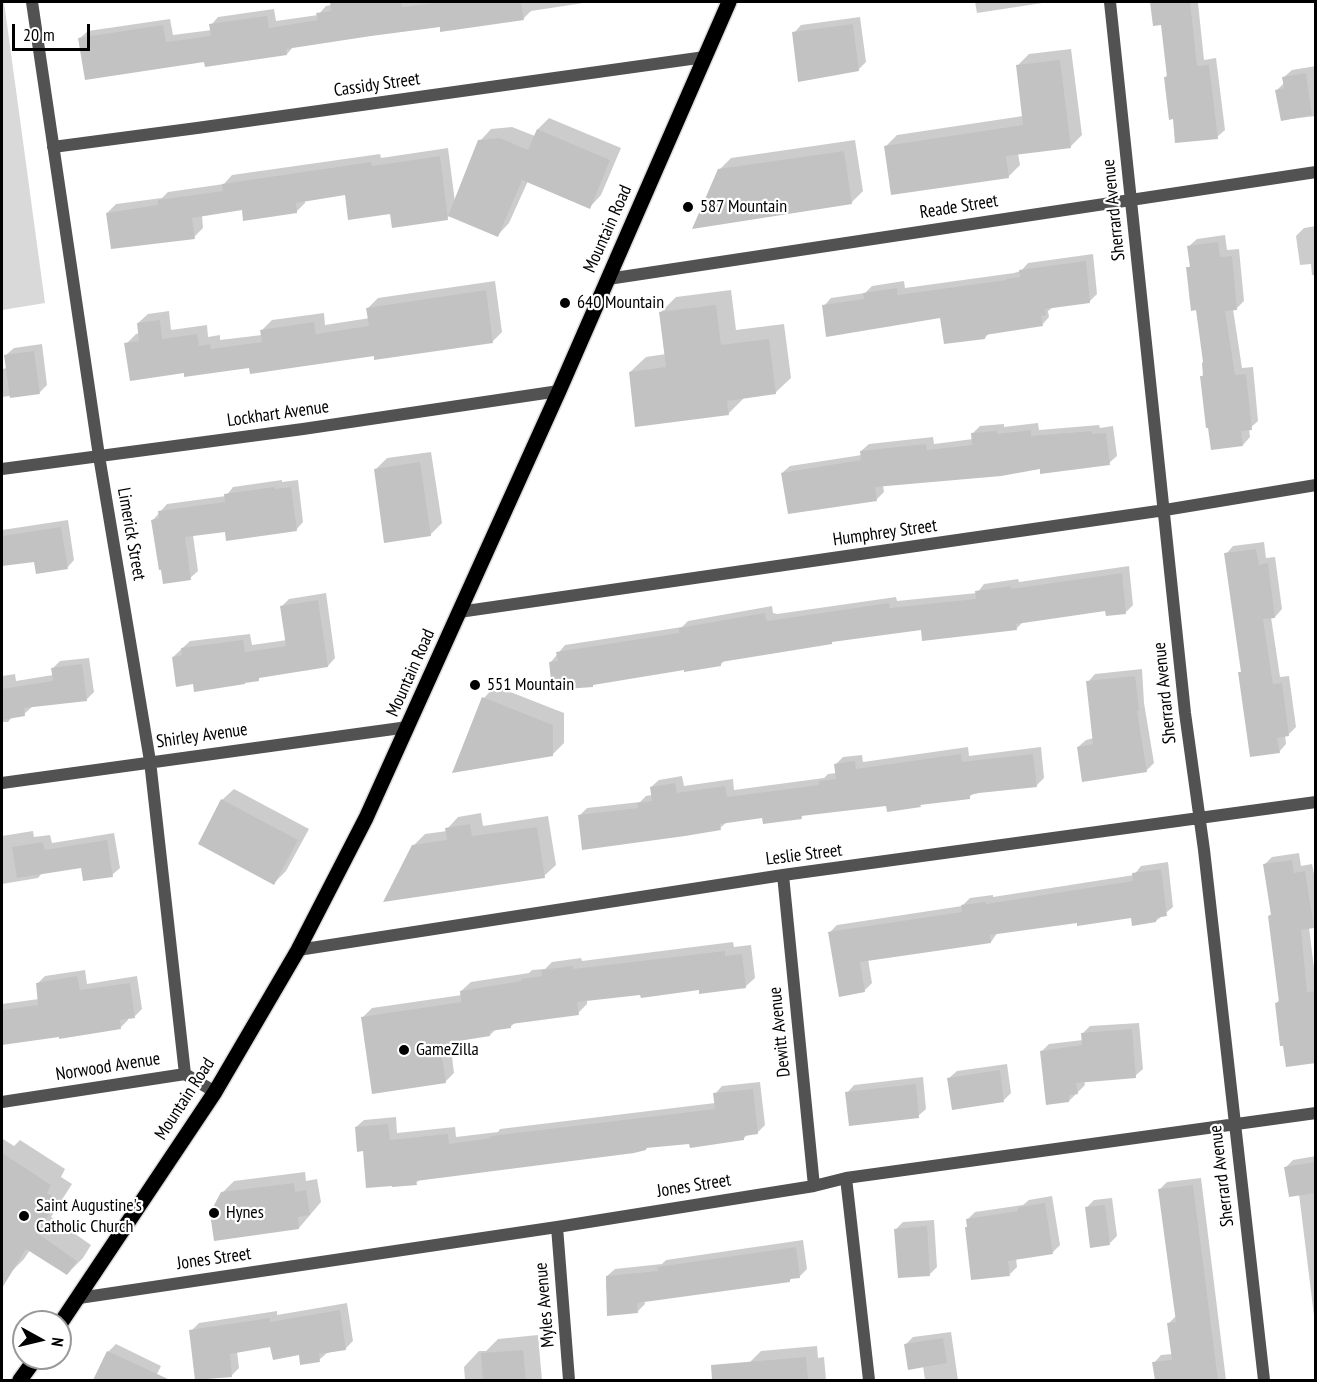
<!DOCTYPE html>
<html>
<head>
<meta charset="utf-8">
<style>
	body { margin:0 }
	#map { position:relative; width:1317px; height:1382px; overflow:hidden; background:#fff; font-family:"PT Sans Narrow",sans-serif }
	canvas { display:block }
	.frame { position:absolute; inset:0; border:3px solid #000; pointer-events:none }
	.north { position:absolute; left:12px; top:1310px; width:60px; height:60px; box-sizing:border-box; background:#fff; border:2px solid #999; border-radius:50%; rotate:98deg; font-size:16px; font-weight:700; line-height:24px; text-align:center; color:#000 }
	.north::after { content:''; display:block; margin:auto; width:21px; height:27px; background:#000; clip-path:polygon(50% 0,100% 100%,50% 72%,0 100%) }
	.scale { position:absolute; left:12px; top:24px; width:78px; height:27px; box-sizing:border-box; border:3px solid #000; border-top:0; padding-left:8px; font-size:18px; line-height:21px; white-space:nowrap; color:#000; -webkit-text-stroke:4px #fff; paint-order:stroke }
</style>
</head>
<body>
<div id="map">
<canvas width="1317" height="1382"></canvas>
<div class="frame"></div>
<div class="north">N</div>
<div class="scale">20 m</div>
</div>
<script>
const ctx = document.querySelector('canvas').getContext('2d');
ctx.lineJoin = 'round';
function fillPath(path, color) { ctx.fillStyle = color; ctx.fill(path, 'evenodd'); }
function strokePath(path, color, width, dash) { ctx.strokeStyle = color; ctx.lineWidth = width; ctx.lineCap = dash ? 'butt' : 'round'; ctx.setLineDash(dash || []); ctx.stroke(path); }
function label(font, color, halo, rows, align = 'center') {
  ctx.font = font + ' "PT Sans Narrow",sans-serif'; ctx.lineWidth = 4.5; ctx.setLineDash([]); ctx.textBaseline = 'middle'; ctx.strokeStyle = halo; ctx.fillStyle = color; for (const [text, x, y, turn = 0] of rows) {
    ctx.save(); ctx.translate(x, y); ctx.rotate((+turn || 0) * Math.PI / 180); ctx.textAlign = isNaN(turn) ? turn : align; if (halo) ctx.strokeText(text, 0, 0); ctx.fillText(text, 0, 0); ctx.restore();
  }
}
fillPath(new Path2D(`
	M2 2H4L45 303 2 310Z`), '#d9d9d9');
fillPath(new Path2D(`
	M331 2H590L531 11 523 19 441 26 294 46 287 54 80 38 88 31 170 19 173 35 212 30 211 25 218 17 274 9 276 21 318 15 326 6 332 5Z
	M975 2H1049L977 13Z
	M1152 2H1202L1198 3 1204 60 1216 58 1225 130 1217 137 1174 118 1165 77 1168 75 1162 24 1155 25Z
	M860 17 866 62 858 70 794 33 801 25Z
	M1071 49 1082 135 1070 147 1018 153 1020 165 1009 176 886 146 897 135 1023 116 1017 66 1029 54Z
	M1316 66V116L1282 120 1277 90 1285 82 1284 77 1292 70Z
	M549 118 621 148 601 195 590 207 528 181 509 223 498 235 450 215 447 218 391 212 346 194 305 200V203L296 212 243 209 202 215 203 228 194 237 107 213 116 204 162 198 168 192 224 184 232 175 380 154 381 158 448 148 455 202 480 141 491 129 512 127 535 136 538 129Z
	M855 140 863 191 851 203 719 170 731 158Z
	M1316 226V275H1312L1311 264 1300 265 1296 236 1304 228Z
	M1225 235 1227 250 1239 249 1244 301 1237 308 1233 309 1242 368 1253 367 1258 421 1249 429 1250 437 1243 445 1201 377 1205 373 1197 309 1188 268 1191 265 1189 246 1197 239Z
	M1093 254 1097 294 1089 302 1053 307 1048 311 1049 317 1042 325 990 332 985 338 941 316 824 306 831 298 865 293 872 286 904 281 905 288 1014 273 1021 271 1028 263Z
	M495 281 502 332 493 341 185 371 126 344 136 334 140 333 138 323 148 314 169 311 171 330 207 325 208 337 220 335V340L262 335V330L272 320 324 313 325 325 370 318 368 308 378 298Z
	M731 290 736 330 784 324 791 378 775 393 744 398 728 414 630 372 646 357 666 354 660 313 676 297Z
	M42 344 47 385 40 392 2 397V369L8 368 6 355 14 348Z
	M1038 423 1039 430 1099 425 1100 428 1113 426 1117 456 1109 463 1041 468 883 485 884 492 876 500 782 473 790 466 862 455 861 451 869 444 933 437 934 444 973 439 972 434 980 426 1004 424V427Z
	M431 452 442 523 430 535 375 470 387 458Z
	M282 480V482L298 480 303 522 296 530 226 531 193 535 198 571 190 578 153 520 167 504 226 496 233 487Z
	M68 520 74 560 67 568 35 561 2 565V530Z
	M1264 542 1266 558 1275 557 1282 609 1275 617H1271L1280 677 1289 676 1296 727 1288 735H1285L1286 744 1279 752 1240 673 1242 670 1226 554 1233 546Z
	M1129 566 1133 605 1126 612 1107 610 1024 621 1016 629H923L834 640 725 660 720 665 685 668 595 683 592 686 550 663 565 645 682 627 688 621 772 606 773 613 777 614 896 597 897 601 977 593 984 584 1018 579 1019 582Z
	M326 593 335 658 328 666 262 676 258 679 195 682 173 657 190 641 250 634 252 645 287 640 282 606 289 599Z
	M89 658 94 692 86 700 33 706 24 714 13 716 8 722H2V676L15 674 16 681 53 675 52 669 60 661Z
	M1142 669 1144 703 1154 763 1146 771 1078 747 1086 740 1094 738 1088 682 1095 674Z
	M495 686 564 713V743L553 754 484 698Z
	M968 747 969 756 1041 747 1044 778 1037 785 974 793 969 797 922 803 920 806 887 805 804 814 801 818 764 816 727 822 720 828 579 816 587 808 640 802 646 796 652 795 651 787 659 780 682 776 684 786 733 779 734 790 824 778 828 774 837 773 836 764 843 757 862 755 863 762Z
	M234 789 309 829 286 871 274 883 222 800Z
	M481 813 483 826 548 816 556 865 544 876 413 846 425 834 447 831V829L458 817Z
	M33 831 34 837 50 835 52 843 114 833 120 868 112 875 82 866 43 872 38 878 2 884V836Z
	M1299 853 1301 866 1312 864 1316 884V925L1309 927 1316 985V1041L1276 1004 1280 999 1269 916 1272 913 1264 865 1272 857Z
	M1168 862 1173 907 1156 921 1132 916 1078 921 998 932 991 942 868 959 872 983 864 991 829 933 837 925 962 906 970 898 993 895V897L1134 875 1141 866Z
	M733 942 734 947 751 945 755 978 745 987 642 993 587 999V1004L578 1013 516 1022 510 1027 496 1029 490 1035 450 1041 454 1073 445 1082 363 1017 372 1008 462 995 461 991 471 982 529 973 532 970 545 969 552 962 581 958 582 961Z
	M85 970 87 984 137 976 142 1009 134 1017 128 1018V1020L121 1027 2 1043V1004L39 999 37 984 45 976Z
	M1139 1023 1143 1069 1135 1076 1084 1081 1085 1085 1069 1101 1041 1052 1049 1044 1083 1040 1082 1034 1090 1026Z
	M1007 1064 1011 1093 1004 1100 949 1078 957 1071Z
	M923 1077 926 1109 918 1116 847 1093 854 1085Z
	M760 1082 765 1125 757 1133 748 1134 743 1139 649 1146 646 1149 421 1178 416 1183 364 1150 356 1127 364 1120 396 1117 397 1133 455 1127 456 1137 498 1132 500 1129 715 1103V1094L722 1086Z
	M3 1139 14 1146 20 1140 65 1169 61 1177 72 1184 51 1217 91 1245 83 1258 67 1274 30 1250 24 1259 8 1275 6 1273 2 1281V1141Z
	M1316 1156V1332L1299 1194 1286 1167 1293 1160Z
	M305 1172 306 1181 317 1179 321 1202 299 1228 222 1193 234 1181Z
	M1201 1178 1226 1380H1156L1154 1363 1161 1355 1173 1354 1169 1323 1177 1315 1159 1190 1167 1182Z
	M1052 1196 1060 1245 1053 1252 1016 1258 1017 1267 1010 1274 968 1219 975 1212 1023 1205 1029 1200Z
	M1112 1198 1117 1236 1110 1243 1086 1208 1094 1200Z
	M934 1220 937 1267 930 1274 896 1229 903 1222Z
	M803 1240 807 1269 800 1276 793 1277 789 1281 644 1300 645 1304 637 1312 609 1315 606 1284 607 1276 615 1269 662 1264 666 1260Z
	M347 1303 353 1341 345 1349 327 1353 319 1360 271 1345 237 1351 239 1368 232 1375 191 1331 199 1323 277 1311V1315Z
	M951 1332 958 1380H925L923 1366 906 1344 913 1337Z
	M538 1335 542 1380H465L464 1367 479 1351H486L498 1339Z
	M116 1344 161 1366 154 1380H99L108 1352Z
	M817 1346 818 1358 824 1357 826 1380H751L749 1363 761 1351Z`), '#0003');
fillPath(new Path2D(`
	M330 2H401L402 7 443 2H521L524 20 440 32V27L371 36 286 49 287 55 205 67 204 62 85 80 78 38 163 25 166 42 211 36 209 24 267 16 269 28 318 20 316 13 331 11Z
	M1150 2H1190L1197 66 1209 65 1218 139 1175 143 1173 119 1169 120 1164 77H1167L1161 25 1153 26Z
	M853 24 859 71 798 82 792 32Z
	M1060 60 1071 148 1006 156 1009 178 891 195 884 146 1023 125 1016 65Z
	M1306 73 1312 115 1281 121 1275 90 1284 88 1282 77Z
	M537 129 610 160 590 209 522 180 498 237 448 216 478 140 500 138 528 150Z
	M844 151 852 204 692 229 718 169Z
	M440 156 448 220 392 228 390 214 348 220 345 195 296 203 297 213 243 221 242 210 192 218 195 239 111 249 106 213 158 205V200L223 191 222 184 371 162 372 166Z
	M1218 242 1220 257 1232 256 1237 310 1225 311 1235 375 1246 374 1252 430 1241 431 1243 446 1211 450 1208 428H1206L1200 376H1203L1202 363 1203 362 1196 310 1191 311 1186 267H1190L1187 246Z
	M1086 261 1090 303 1045 309 1046 315 1041 316 1043 326 985 335V339L944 344 940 318 826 337 822 305 864 299 863 293 897 288 898 295 1006 280V279L1020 277 1019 270Z
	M486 290 493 343 374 360V356L250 374 249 368 184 377V373L130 381 124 343 139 341 137 323 160 320 162 339 197 334 199 346 210 344 211 349 262 342 260 330 314 322 316 334 369 326 366 308Z
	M716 305 721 345 769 339 776 394 727 401 729 415 635 427 629 372 666 367 659 312Z
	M34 351 40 394 10 398 4 355Z
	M1031 430V436L1092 431V434L1106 433 1110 465 1040 474V469L1001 476 875 487 877 501 788 514 781 473 861 460 860 451 926 444 927 450 972 445 971 433 997 431V434Z
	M420 462 431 536 384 543 374 469Z
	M274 487 275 489 291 487 297 531 226 541 225 532 185 537 191 580 163 584 161 570H159L151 520 159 518 158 511 225 502 224 494Z
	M61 527 68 569 36 574 34 562 2 566V536Z
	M1256 549 1259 565 1268 563 1275 618 1263 619 1273 684 1282 683 1289 736 1277 738 1280 753 1250 757 1238 672H1241L1224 553Z
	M1122 573 1126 614 1106 616 1105 611 1016 624 1017 630 922 641 921 630 832 642V644L721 662V666L684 672V670L593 685V687L552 690 549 662 558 661 556 652 679 633V628L765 613 766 620 768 621 889 603 890 608 976 599 975 591 1011 586V589Z
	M318 600 328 667 259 678V681L245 683V684L194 692 193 684 176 687 172 657 182 655 181 648 243 640 245 652 286 646 280 606Z
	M82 664 87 701 24 708 25 716 2 720V689L53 681 51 668Z
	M1135 676 1139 710 1137 711 1147 772 1082 782 1077 747 1093 744 1086 681Z
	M482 697 553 725V756L452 773Z
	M961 754 962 762 1033 754 1037 787 979 793 970 795V799L920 805 921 807 887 812 886 806 801 816 802 819 763 824 762 818 720 824 721 830 685 836 582 850 578 815 638 808 637 803 652 801 650 787 675 783 677 793 725 786 727 797 819 785V781L836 779 834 764 855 761 856 769Z
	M221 799 298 840 274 885 198 844Z
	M470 824 472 836 537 827 545 878 383 902 412 845 447 840 445 828Z
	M107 840 113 877 83 881 81 868 17 878 12 847 43 842 45 850Z
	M1292 860 1294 873 1305 871 1314 928 1301 930 1307 992 1316 991V1063L1286 1067 1283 1046H1280L1275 1003 1279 1002 1268 916 1271 915 1263 864Z
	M1161 869 1167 916 1156 918V922L1132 926 1131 918 1077 926V923L990 935 991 943 860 962 865 992 839 997 828 932 962 912 961 905 986 902V904L1133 881 1132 873Z
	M725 951V956L742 954 746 988 699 994V990L641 998 640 995 577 1002 579 1015 511 1024V1028L490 1031V1036L440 1044 446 1083 372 1094 361 1017 461 1002 460 991 522 981 521 979 542 976 541 970 573 966V969Z
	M77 976 80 990 130 983 135 1018 120 1020 121 1029 59 1039V1037L2 1045V1010L38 1005 36 983Z
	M1132 1029 1136 1078 1076 1083 1078 1094 1069 1095V1102L1046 1105 1040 1051 1082 1045 1081 1033Z
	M1000 1070 1004 1102 952 1110 947 1078Z
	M916 1084 919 1118 849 1126 845 1092Z
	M753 1089 758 1134 744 1136V1140L690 1148 689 1144 646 1148V1150L634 1153 416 1181 417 1185 392 1187V1186L366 1188 363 1151 357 1152 355 1127 388 1124 390 1140 448 1134 449 1144 491 1138V1136L715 1109 713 1093Z
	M2 1153 51 1185 47 1193 58 1200 37 1233 77 1261 67 1275 26 1249 2 1288Z
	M1316 1162V1193L1289 1197 1284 1167Z
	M294 1183 295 1192 306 1190 310 1215 298 1217 299 1229 214 1241 210 1213 221 1192Z
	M1193 1185 1218 1380H1155L1152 1362 1172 1360 1167 1323 1176 1322 1158 1189Z
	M1045 1203 1053 1254 1008 1261 1010 1276 971 1280 965 1227H967L966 1219 1018 1211V1208L1020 1207Z
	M1105 1205 1110 1245 1090 1248 1085 1207Z
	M927 1226 930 1276 898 1278 894 1229Z
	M796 1247 800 1278 790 1279V1282L637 1303 638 1313 607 1316 606 1276 658 1271 657 1267Z
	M340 1310 346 1350 319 1354 320 1362 300 1365 299 1355 273 1360 270 1347 230 1354 232 1377 195 1380 189 1330 270 1318V1322Z
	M943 1338 947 1363 908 1370 904 1344Z
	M523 1350 526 1380H483L481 1353Z
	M107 1351 138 1365 170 1380H93Z
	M806 1357 808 1380H712L711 1365Z`), '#c2c2c2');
const primary = new Path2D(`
	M60 1324 215 1092 298 950 366 818 559 391 729 2
	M20 1380 36 1358`);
strokePath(primary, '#dbdbdb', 18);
strokePath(new Path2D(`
	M32 2 99 456 150 761 185 1074
	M1110 2 1185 713 1204 850 1264 1380
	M53 147 197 128 705 57
	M608 279 1316 172
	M2 469 303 429 559 391
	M459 612 1165 510 1316 485
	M2 783 408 727
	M783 875 814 1186
	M298 950 783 875 1316 802
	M2 1102 185 1074 215 1092
	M846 1178 869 1380
	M557 1227 569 1380
	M79 1298 557 1227 814 1186 846 1178 1316 1113`), '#525252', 12);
strokePath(primary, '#000', 15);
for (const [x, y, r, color] of [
	[688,207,6,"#000"],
	[565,303,6,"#000"],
	[475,685,6,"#000"],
	[404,1050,6,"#000"],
	[214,1213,6,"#000"],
	[24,1216,6,"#000"]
]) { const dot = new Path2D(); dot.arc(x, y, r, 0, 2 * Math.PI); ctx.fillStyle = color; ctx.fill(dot); strokePath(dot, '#fff', 2); }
label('18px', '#000', '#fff', [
	["Cassidy Street",377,85,-8],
	["Reade Street",959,207,-9],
	["Sherrard Avenue",1114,210,-96],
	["Mountain Road",608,229,-66],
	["Lockhart Avenue",278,414,-8],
	["Humphrey Street",885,533,-8],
	["Limerick Street",131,534,80],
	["Mountain Road",411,673,-66],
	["Sherrard Avenue",1165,693,-96],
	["Shirley Avenue",202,736,-8],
	["Leslie Street",804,855,-7],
	["Dewitt Avenue",780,1032,-96],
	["Norwood Avenue",108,1067,-9],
	["Mountain Road",185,1099,-57],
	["Sherrard Avenue",1222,1176,-97],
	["Jones Street",694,1186,-9],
	["Jones Street",214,1259,-8],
	["Myles Avenue",545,1305,-95]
]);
label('18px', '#000', '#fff', [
	["587 Mountain",700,207],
	["640 Mountain",577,303],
	["551 Mountain",487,685],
	["GameZilla",416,1050],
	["Saint Augustine's",36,1206],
	["Catholic Church",36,1227],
	["Hynes",226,1213]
], 'left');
</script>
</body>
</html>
